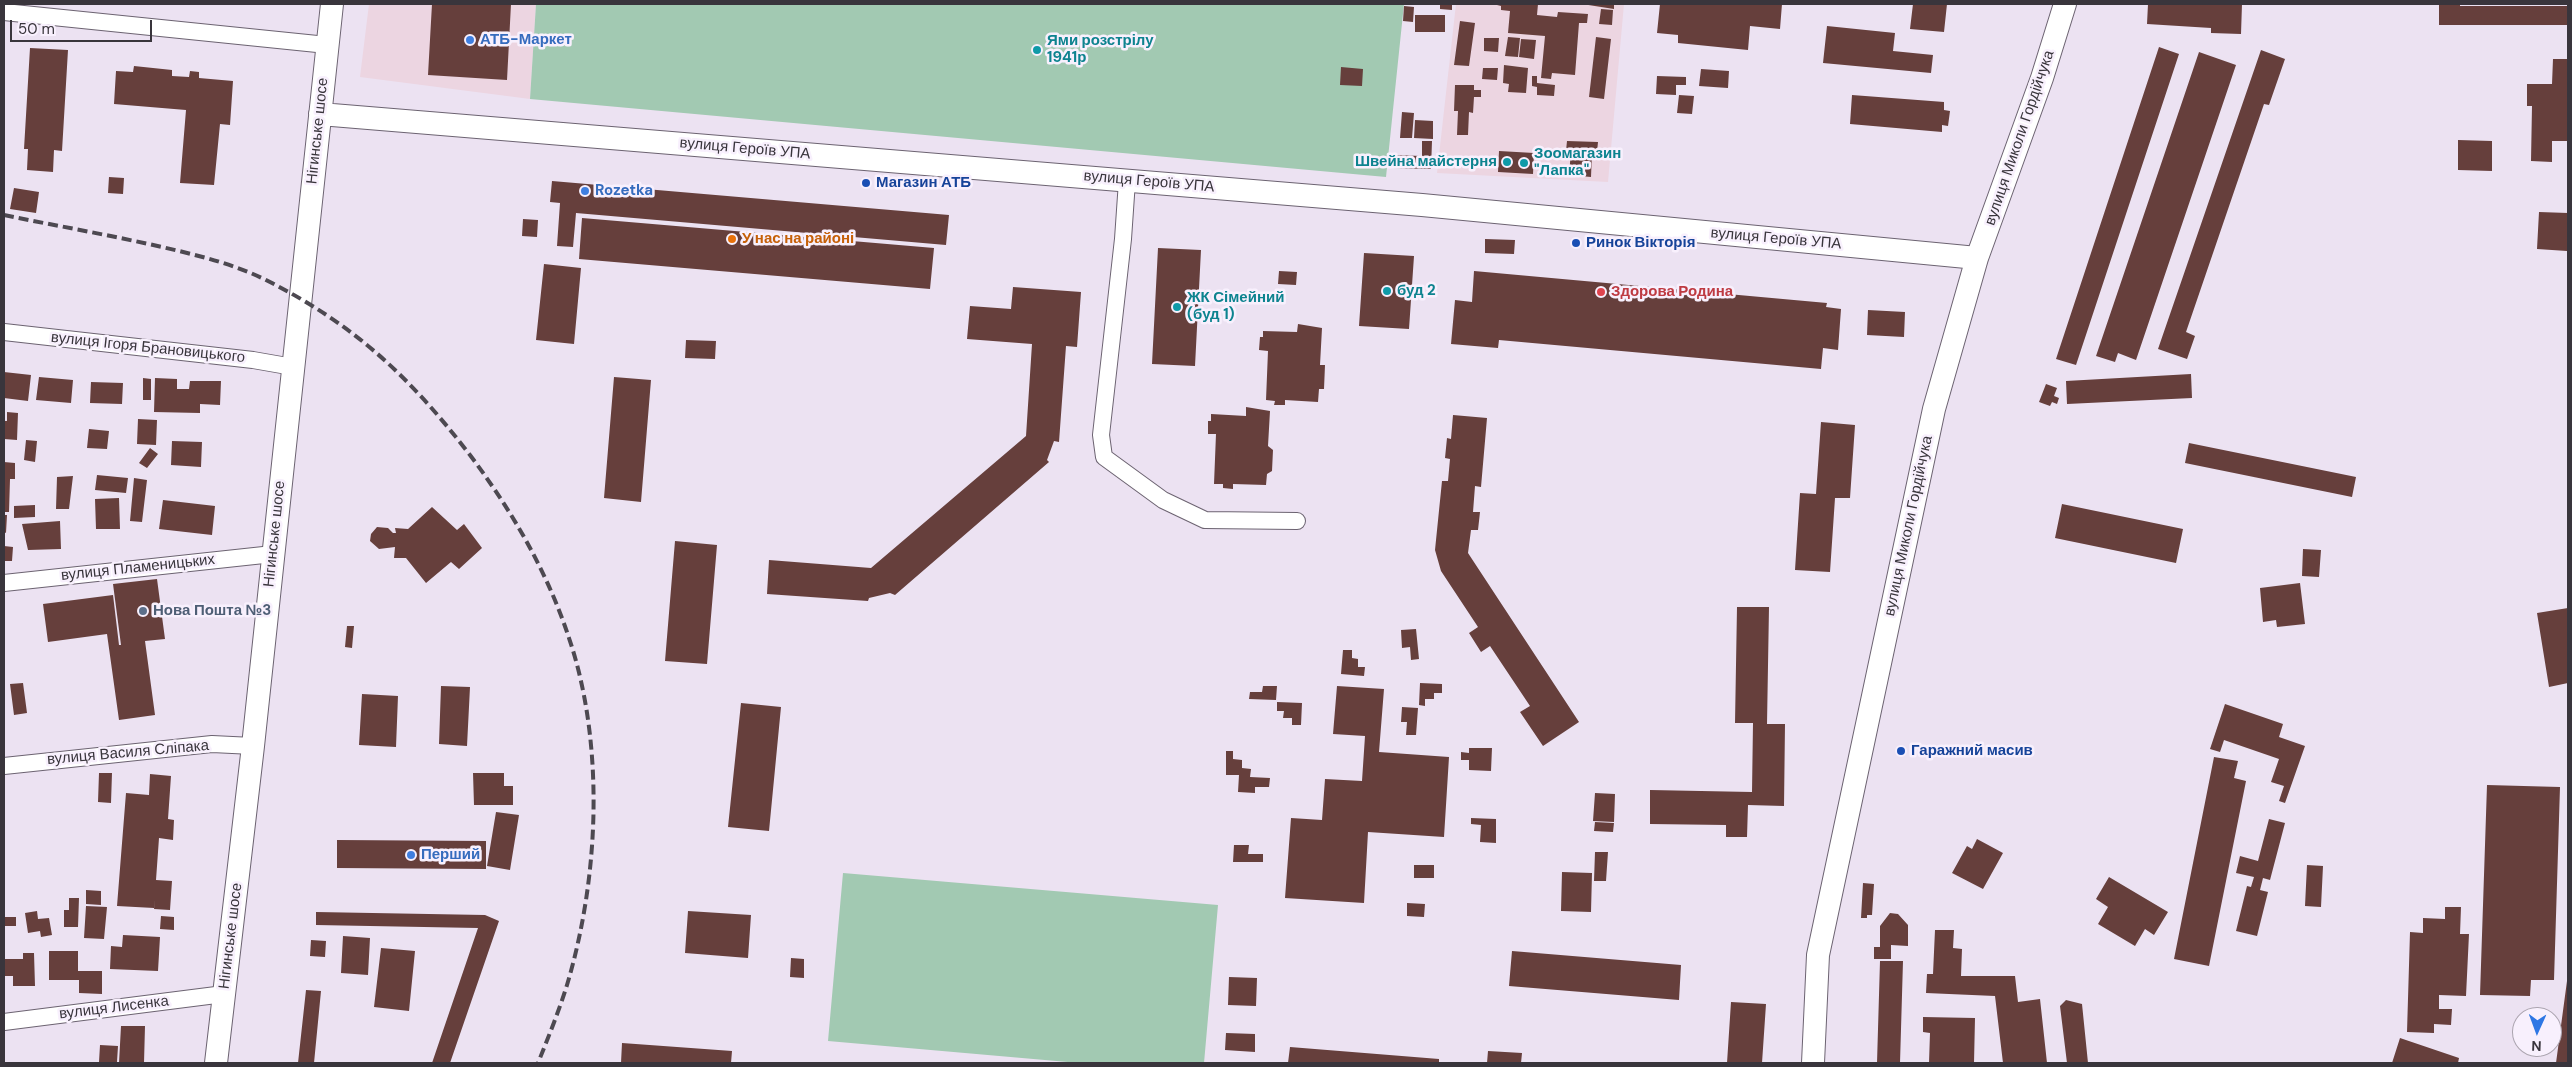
<!DOCTYPE html>
<html>
<head>
<meta charset="utf-8">
<style>
	body { margin:0 }
	#map { position:relative; width:2572px; height:1067px; overflow:hidden; background:#ece2f2; font-family:"DM Sans",sans-serif }
	canvas { display:block }
	.frame { position:absolute; inset:0; border:5px solid #39353c; pointer-events:none }
	.north { position:absolute; left:2512px; top:1007px; width:50px; height:50px; box-sizing:border-box; background:#f8f0fd; border:1px solid #aca5b0; border-radius:50%; rotate:182deg; font-size:14px; font-weight:700; line-height:20px; text-align:center; color:#39353c }
	.north::after { content:''; display:block; margin:auto; width:18px; height:22px; background:#2e77e4; clip-path:polygon(50% 0,100% 100%,50% 72%,0 100%) }
	.scale { position:absolute; left:10px; top:20px; width:142px; height:22px; box-sizing:border-box; border:2px solid #39353c; border-top:0; padding-left:6px; font-size:15px; line-height:18px; white-space:nowrap; color:#39353c; -webkit-text-stroke:4px #f8f0fd; paint-order:stroke }
</style>
</head>
<body>
<div id="map">
<canvas width="2572" height="1067"></canvas>
<div class="frame"></div>
<div class="north">N</div>
<div class="scale">50 m</div>
</div>
<script>
const ctx = document.querySelector('canvas').getContext('2d');
ctx.lineJoin = 'round';
function fillPath(path, color) { ctx.fillStyle = color; ctx.fill(path, 'evenodd'); }
function strokePath(path, color, width, dash) { ctx.strokeStyle = color; ctx.lineWidth = width; ctx.lineCap = dash ? 'butt' : 'round'; ctx.setLineDash(dash || []); ctx.stroke(path); }
function label(font, color, halo, rows, align = 'center') {
  ctx.font = font + ' "DM Sans",sans-serif'; ctx.lineWidth = 5; ctx.setLineDash([]); ctx.textBaseline = 'middle'; ctx.strokeStyle = halo; ctx.fillStyle = color; for (const [text, x, y, turn = 0] of rows) {
    ctx.save(); ctx.translate(x, y); ctx.rotate((+turn || 0) * Math.PI / 180); ctx.textAlign = isNaN(turn) ? turn : align; if (halo) ctx.strokeText(text, 0, 0); ctx.fillText(text, 0, 0); ctx.restore();
  }
}
fillPath(new Path2D(`
	M369 4H536L530 99 360 77Z
	M1456 4H1624L1608 182 1437 173Z`), '#ecd5e1');
fillPath(new Path2D(`
	M536 4H1404L1386 177 530 99Z
	M843 873 1218 905 1204 1063H1079L828 1041Z`), '#a2c9b2');
fillPath(new Path2D(`
	M432 4H511L507 80 428 75Z
	M1440 4H1452V10L1440 9Z
	M1493 4H1538L1537 15 1557 17 1558 12 1588 14 1587 23H1579L1575 75 1552 73 1551 79 1541 78 1545 36 1508 33 1510 11 1501 10V6Z
	M1582 4H1614V9Z
	M1660 4H1782L1780 29 1750 26 1748 50 1678 43V35L1657 33Z
	M1913 4H1947L1944 32 1910 29Z
	M2148 4H2242L2241 34 2211 33V28L2147 24Z
	M2439 4H2460V6H2568V25H2439Z
	M1404 6 1414 7 1413 22 1403 21Z
	M1601 9 1613 10 1612 25 1599 24Z
	M1415 15H1445V32H1415Z
	M1460 21 1475 23 1469 66 1454 65Z
	M1827 26 1895 33 1893 51 1933 55 1931 73 1823 63Z
	M1508 37 1520 38 1518 57 1505 56Z
	M1596 37 1611 39 1604 99 1589 97Z
	M1484 38H1499L1498 52 1484 51Z
	M1521 39 1536 40 1534 59 1519 57Z
	M2159 47 2179 54 2076 365 2056 359Z
	M30 48 68 50 62 151 54 150 53 172 27 170 28 149H24Z
	M2261 50 2285 59 2269 105 2264 104 2186 332 2195 336 2187 359 2158 349Z
	M2199 52 2236 65 2136 360 2118 353 2115 362 2096 356Z
	M2553 59H2568V141H2552V162L2531 161 2532 106H2527V84H2552Z
	M1504 65 1528 68 1526 93 1508 92 1509 84 1503 83Z
	M134 66 172 70V76L189 77 190 71 199 72V78L233 81 230 125 220 124 214 185 180 183 186 110 114 104 116 71 133 72Z
	M1341 67 1363 69 1362 86 1340 85Z
	M1483 68H1498L1497 80 1482 79Z
	M1701 69 1729 71 1728 88 1699 86Z
	M1532 76H1537V83L1555 85 1554 96 1537 95V87L1532 86Z
	M1657 76 1686 77V85H1676V95L1656 94Z
	M1455 85H1474V90H1481V97H1474L1473 113 1469 112 1468 135H1457L1458 111H1454Z
	M1679 95 1694 96 1692 114 1677 113Z
	M1852 95 1944 102V110L1950 111 1948 126 1942 125V132L1850 124Z
	M1402 112 1414 113 1412 138H1400Z
	M1415 120 1433 121V139L1414 138Z
	M2458 140 2492 141V171L2458 170Z
	M1422 141H1432L1431 169 1392 168V155L1422 156Z
	M1567 141 1598 142 1597 152H1592L1591 177 1569 175 1571 151H1566Z
	M1499 151 1534 153 1533 174 1498 172Z
	M109 177 124 178 123 194 108 193Z
	M552 181 949 215 946 245 576 213 573 247 557 246 560 203 550 202Z
	M14 188 39 192 36 213 10 209Z
	M2539 212 2568 213 2567 251 2537 249Z
	M582 218 934 248 930 289 579 259Z
	M523 219 538 220 537 237 522 236Z
	M1485 239 1515 240 1514 254 1485 253Z
	M1158 248 1201 250 1195 366 1152 364Z
	M1364 253 1414 256 1409 329 1359 326Z
	M544 264 581 268 574 344 536 340Z
	M1279 271 1297 272 1296 285 1278 284Z
	M1474 271 1827 303 1826 307 1841 309 1838 350 1823 348 1821 369 1499 340 1498 348 1451 344 1455 300 1472 302Z
	M1013 287 1081 292 1077 347 1066 346 1059 442 1054 441 1047 460 1049 462 895 595 890 593 869 598 868 601 767 594 769 560 871 568 1026 436 1032 344 967 339 970 306 1011 309Z
	M1868 310 1905 312 1904 337 1867 335Z
	M1298 324 1322 328 1320 365H1325L1324 389H1319L1318 402 1285 400V405H1274L1275 401 1266 400 1268 351 1259 350 1260 337H1263V331L1297 332Z
	M686 340 716 341 715 359 685 358Z
	M4 372 31 375 28 401 4 398Z
	M2191 374 2192 398 2067 404 2066 381Z
	M39 377 73 380 71 403 36 400Z
	M614 377 651 380 641 502 604 498Z
	M143 378 151 379V400H143Z
	M155 378 177 379V389H189L190 381H221L220 405 200 404V413L154 412Z
	M91 382 123 383 122 404 90 403Z
	M2046 384 2057 388 2054 396 2059 398 2057 404 2052 402 2050 406 2039 402Z
	M1246 407 1270 411 1268 446 1273 450 1272 471 1267 474 1266 485 1233 484V489L1223 488V484H1214L1216 434H1208V421H1211V414L1246 416Z
	M7 412 18 413 17 440 4 439V421H7Z
	M1453 415 1487 418 1481 487 1475 486 1473 512H1480L1478 530H1471L1468 553 1579 722 1543 746 1520 712 1530 706 1490 646 1481 652 1469 633 1478 627 1441 571 1435 550 1442 481H1448L1450 459 1445 458 1447 438 1451 439Z
	M138 419 157 420 156 445 137 444Z
	M1821 422 1855 425 1850 498H1835L1830 572 1795 570 1800 493 1816 494Z
	M89 429 109 431 107 449 87 448Z
	M26 440 37 441 35 462 24 460Z
	M172 441 202 442 201 467 171 465Z
	M2189 443 2356 477 2352 497 2185 463Z
	M150 448 158 454 147 468 139 463Z
	M4 462 15 463V479H10L9 512H4Z
	M97 475 128 478 126 493 95 490Z
	M73 476 69 509H56L57 477Z
	M134 478 147 480 142 522 130 521Z
	M119 498 120 529H96L95 499Z
	M163 500 215 506 212 535 159 529Z
	M2062 504 2183 529 2176 563 2055 538Z
	M35 505V517L14 518V506Z
	M432 507 457 530 464 524 482 548 459 569 451 562 426 583 406 558H394L395 547 379 549 370 541 371 534 377 527 388 528 393 533H396L395 528 408 529Z
	M4 515H7L6 533 4 532Z
	M60 521 61 549 28 550 22 524Z
	M675 541 717 545 707 664 665 661Z
	M4 546 13 547 12 561H4Z
	M2303 549 2321 550 2319 577 2302 576Z
	M157 579 165 639 145 641 155 715 119 720 107 634 48 642 43 604 113 595 119 645H121L113 584Z
	M2300 583 2305 624 2277 627 2276 620 2263 622 2260 588Z
	M1737 607H1769L1767 724H1785L1784 806 1748 805 1747 837H1726V825L1650 824V790L1752 792 1753 723H1735Z
	M2568 608V683L2549 687 2537 613Z
	M347 626H354L352 648 345 647Z
	M1416 629 1419 659 1411 660 1410 647 1402 648 1401 630Z
	M1343 650H1352V658L1358 659V667H1365L1364 676 1341 674Z
	M23 683 27 713 14 715 10 684Z
	M1420 683 1442 684V693H1434V699H1425V706L1419 705Z
	M441 686 470 687 467 746 439 744Z
	M1263 686H1277L1276 700 1249 699 1250 692H1262Z
	M1337 686 1384 689 1379 752 1449 757 1444 837 1368 832 1364 903 1285 898 1291 818 1322 820 1325 779 1362 781 1365 736 1333 734Z
	M362 694 398 696 396 747 359 745Z
	M1277 702 1302 703 1301 725H1292V718H1283L1284 711H1277Z
	M741 703 781 707 769 831 728 827Z
	M2225 704 2283 724 2279 737 2305 746 2285 803 2279 801 2284 786 2271 782 2279 759 2224 740 2220 752 2210 749Z
	M1402 707 1418 708 1416 735H1406L1407 722H1401Z
	M1469 748H1492L1491 771 1469 770V760H1461V752L1469 753Z
	M1226 751H1233V759L1242 760V768L1251 769 1250 777 1270 778 1269 787H1255V793L1238 792 1239 775H1226Z
	M2214 757 2238 761 2234 778 2246 781 2209 966 2174 959Z
	M99 773H112L111 803 98 802Z
	M473 773H504V786H513V805H474Z
	M150 774 171 776 168 819 174 820 173 840 159 838 156 880 172 881 170 910 154 909 155 899 154 908 117 906 126 793 149 795Z
	M2487 785 2560 787 2554 980H2531L2530 996 2480 995Z
	M1595 793 1615 794 1614 822 1593 821Z
	M496 812 519 815 510 870 487 866Z
	M1471 818 1496 819V843L1480 842 1481 825 1471 824Z
	M2269 819 2285 823 2270 880 2263 878 2260 890 2268 892 2257 936 2236 931 2247 886 2251 887 2254 877 2236 873 2240 856 2258 861Z
	M1595 822 1614 823 1613 832 1594 831Z
	M1977 839 2003 853 1983 889 1952 873 1967 846 1972 849Z
	M337 840 486 841V869L337 868Z
	M1234 845H1249L1248 854H1263V862H1233Z
	M1595 852H1608L1606 881H1594Z
	M1414 865H1434V878H1414Z
	M2307 865 2323 866 2321 907 2305 906Z
	M1562 872 1592 873 1591 912 1561 911Z
	M2109 877 2168 912 2154 935 2145 929 2135 946 2098 924 2108 907 2096 899Z
	M1863 883 1874 884 1872 915H1867V918H1861Z
	M86 890 101 891V905L86 904Z
	M69 898H79L78 927H64V910H69Z
	M1407 903 1425 904 1424 917 1407 916Z
	M86 906 107 907 104 939 84 938Z
	M2445 907H2461L2460 934H2469L2466 996 2439 995V1009H2452L2451 1025 2434 1024V1033L2407 1032 2410 932 2423 933V918L2445 919Z
	M37 911 38 919 49 918 52 935 41 937 40 931 28 933 25 913Z
	M688 911 751 915 748 958 685 953Z
	M316 912 485 915 499 921 450 1063H432L478 928 316 925Z
	M1890 913 1898 914 1908 925V946L1891 945V959H1874V947H1880V926Z
	M161 916 174 917V930L160 929Z
	M5 917H16V926H5Z
	M1935 930H1954L1953 948 1962 949 1961 976H2015L2018 1002 2040 999 2047 1063H2003L1995 996 1926 993 1927 974H1933Z
	M123 935 160 937 158 971 110 969 111 946 122 947Z
	M343 936 370 938 368 975 341 973Z
	M311 940 326 941 325 957 310 956Z
	M381 948 415 951 409 1011 374 1007Z
	M49 951H78V971H102V994L79 993V980H49Z
	M1512 951 1681 965 1679 1000 1509 986Z
	M23 953H34L35 986H13V976H4V959H23Z
	M791 958 804 959V978L790 977Z
	M1880 961H1903L1900 1063H1877Z
	M1229 977 1257 978 1256 1006 1228 1005Z
	M2567 981 2568 1063H2556Z
	M306 990 321 991 314 1063H298Z
	M2066 1000 2082 1004 2088 1063H2067L2060 1006Z
	M1731 1002 1766 1004 1762 1063H1727Z
	M1923 1017 1975 1018 1974 1063H1929L1930 1033 1923 1032Z
	M121 1026H145L144 1063H119Z
	M1226 1033 1255 1034V1052L1225 1050Z
	M2400 1038 2459 1058 2458 1063H2392Z
	M622 1043 732 1051 731 1063H621Z
	M100 1045 118 1046 117 1062H99Z
	M1290 1047 1439 1059V1063H1288Z
	M1488 1051 1522 1053 1521 1063H1487Z`), '#663f3c');
const street = new Path2D(`
	M4 12 327 45
	M1127 181 1123 239 1101 435 1104 457 1163 500 1205 520 1297 521
	M4 332 253 360 293 367
	M4 583 273 554
	M4 766 212 744 253 746
	M4 1022 224 994`);
const secondary = new Path2D(`
	M320 114 1422 205 1977 258
	M216 1063 253 746 332 4
	M1813 1063 1818 955 1934 409 1977 258 2042 78 2065 4`);
strokePath(street, '#6c6371', 18);
strokePath(secondary, '#6c6371', 24);
strokePath(street, '#fff', 16);
strokePath(secondary, '#fff', 22);
strokePath(new Path2D(`
	M4 215C62 227 121 237 179 251 208 258 237 266 264 279 354 324 409 376 470 455 512 511 547 571 569 638 605 745 599 878 567 985 559 1011 548 1038 538 1063`), '#4d4951', 4, [10, 5]);
for (const [x, y, r, color] of [
	[470,40,5,"#3f7fe0"],
	[1037,50,5,"#0f9aa8"],
	[1507,162,5,"#0f9aa8"],
	[1524,163,5,"#0f9aa8"],
	[866,183,5,"#1a4fb4"],
	[585,191,5,"#3f7fe0"],
	[732,239,5,"#e8710a"],
	[1576,243,5,"#1a4fb4"],
	[1387,291,5,"#0f9aa8"],
	[1601,292,5,"#e0444e"],
	[1177,307,5,"#0f9aa8"],
	[143,611,5,"#5c6f8a"],
	[1901,751,5,"#1a4fb4"],
	[411,855,5,"#3f7fe0"]
]) { const dot = new Path2D(); dot.arc(x, y, r, 0, 2 * Math.PI); ctx.fillStyle = color; ctx.fill(dot); strokePath(dot, '#f8f0fd', 2); }
label('bold 15px', '#366cbe', '#f8f0fd', [
	["АТБ-Маркет",480,40],
	["Rozetka",595,191],
	["Перший",421,855]
], 'left');
label('bold 15px', '#0d838f', '#f8f0fd', [
	["Ями розстрілу",1047,41],
	["1941р",1047,58],
	["Зоомагазин",1534,154],
	["\"Лапка\"",1534,171],
	["Швейна майстерня",1497,162,"right"],
	["буд 2",1397,291],
	["ЖК Сімейний",1187,298],
	["(буд 1)",1187,315]
], 'left');
label('15px', '#39353c', '#f8f0fd', [
	["Нігинське шосе",318,131,-84],
	["вулиця Миколи Гордійчука",2020,138,-71],
	["вулиця Героїв УПА",745,149,5],
	["вулиця Героїв УПА",1149,182,5],
	["вулиця Героїв УПА",1776,239,5],
	["вулиця Ігоря Брановицького",148,348,6],
	["вулиця Миколи Гордійчука",1909,526,-78],
	["Нігинське шосе",275,534,-84],
	["вулиця Пламеницьких",138,568,-6],
	["вулиця Василя Сліпака",128,753,-5],
	["Нігинське шосе",231,936,-83],
	["вулиця Лисенка",114,1008,-7]
]);
label('bold 15px', '#164399', '#f8f0fd', [
	["Магазин АТБ",876,183],
	["Ринок Вікторія",1586,243],
	["Гаражний масив",1911,751]
], 'left');
label('bold 15px', '#c56008', '#f8f0fd', [
	["У нас на районі",742,239]
], 'left');
label('bold 15px', '#be3a42', '#f8f0fd', [
	["Здорова Родина",1611,292]
], 'left');
label('bold 15px', '#4e5e75', '#f8f0fd', [
	["Нова Пошта №3",153,611]
], 'left');
</script>
</body>
</html>
